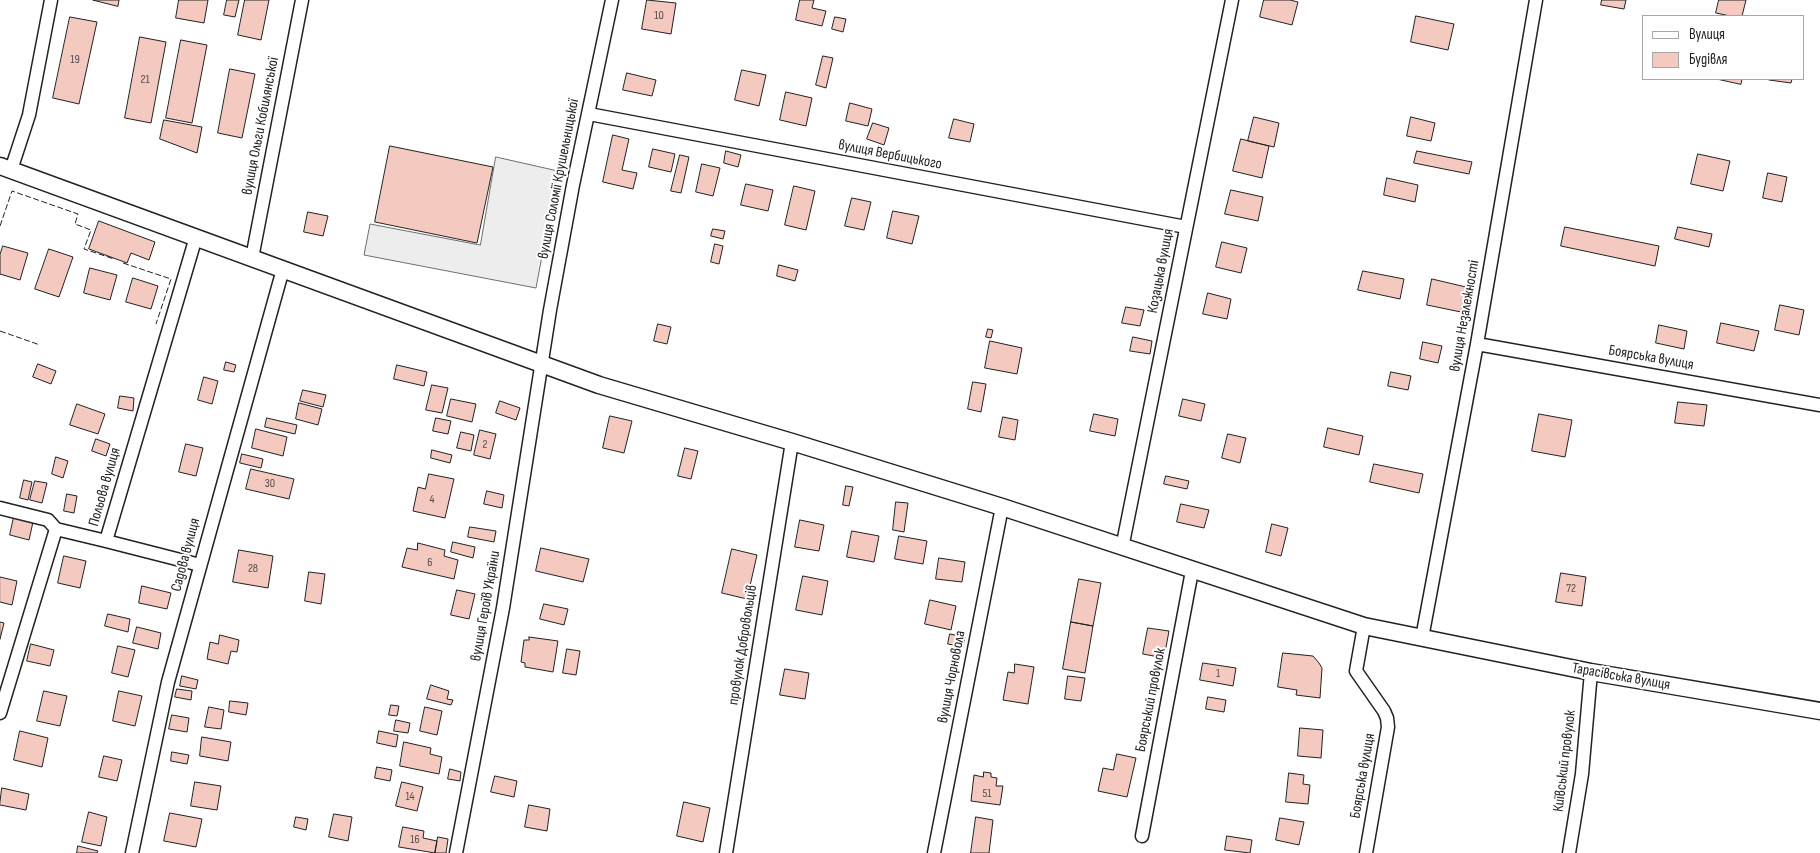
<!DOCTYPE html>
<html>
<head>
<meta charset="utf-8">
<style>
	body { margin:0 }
	#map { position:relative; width:1820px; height:853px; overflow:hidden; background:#fff; font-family:"Sofia Sans Condensed",sans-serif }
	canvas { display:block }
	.legend { position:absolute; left:1642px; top:15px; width:162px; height:65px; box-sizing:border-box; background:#fff; border:1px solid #a7a7a7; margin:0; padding:6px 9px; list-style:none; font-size:15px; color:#222 }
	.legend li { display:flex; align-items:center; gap:10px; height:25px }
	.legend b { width:25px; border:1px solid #a7a7a7 }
</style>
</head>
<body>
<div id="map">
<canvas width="1820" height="853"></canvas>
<ul class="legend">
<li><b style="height:6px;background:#fff"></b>Вулиця</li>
<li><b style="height:14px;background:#f3c9c0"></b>Будівля</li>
</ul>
</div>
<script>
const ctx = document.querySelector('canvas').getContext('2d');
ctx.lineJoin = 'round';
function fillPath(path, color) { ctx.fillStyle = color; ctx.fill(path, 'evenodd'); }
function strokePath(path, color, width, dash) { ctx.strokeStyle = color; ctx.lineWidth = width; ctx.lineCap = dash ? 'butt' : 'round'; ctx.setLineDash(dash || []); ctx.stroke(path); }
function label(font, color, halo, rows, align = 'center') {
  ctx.font = font + ' "Sofia Sans Condensed",sans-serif'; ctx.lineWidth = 4; ctx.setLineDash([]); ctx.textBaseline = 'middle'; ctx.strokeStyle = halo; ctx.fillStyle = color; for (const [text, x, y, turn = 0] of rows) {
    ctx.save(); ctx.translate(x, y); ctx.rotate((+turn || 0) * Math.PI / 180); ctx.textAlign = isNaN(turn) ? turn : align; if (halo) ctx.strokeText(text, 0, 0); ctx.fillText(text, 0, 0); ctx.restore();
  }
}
const parking = new Path2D(`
	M496 157 558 171 536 288 364 255 370 224 480 245Z`);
fillPath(parking, '#ededed');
strokePath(parking, '#6f6f6f', 1);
const building = new Path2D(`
	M93 0H119L118 6Z
	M179 0H208L204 23 176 18Z
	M227 0H239L235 17 224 15Z
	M245 0H269L261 40 238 35Z
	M647 0 676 3 671 34 642 29Z
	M800 0H814L812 8 826 11 822 26 796 20Z
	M1264 0H1290L1298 2 1292 25 1260 17Z
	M1602 0H1626L1624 9 1601 5Z
	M1719 0H1746L1742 16H1730L1716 13Z
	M1416 16 1454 24 1448 50 1411 42Z
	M70 17 97 22 79 104 53 98Z
	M835 17 846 19 843 32 832 29Z
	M140 37 166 42 151 123 125 118Z
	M181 40 207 45 192 123 166 118Z
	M823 56 833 58 826 88 816 85Z
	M230 69 255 74 242 138 218 133Z
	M742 70 766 75 759 106 735 100Z
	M627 73 656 80 652 96 623 90Z
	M1717 79H1742L1741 84Z
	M1769 79H1792L1791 83 1769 80Z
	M786 92 812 98 806 126 780 120Z
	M850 103 872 109 868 126 846 121Z
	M1254 117 1279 123 1274 147 1248 141Z
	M1411 117 1435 123 1431 141 1407 136Z
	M954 119 974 124 970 142 949 138Z
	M164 120 202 127 197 153 160 139Z
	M873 123 889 128 884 145 867 139Z
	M613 135 629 139 622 170 637 173 633 189 603 182Z
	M1241 139 1269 146 1262 178 1233 171Z
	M390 146 493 167 477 243 375 222Z
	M653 149 675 154 671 172 649 167Z
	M726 151 741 155 738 167 724 163Z
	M1417 151 1472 162 1469 174 1414 163Z
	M1698 154 1730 161 1723 191 1691 184Z
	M680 155 689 157 681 193 671 191Z
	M702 164 720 168 713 196 696 192Z
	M1768 173 1787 177 1782 202 1763 198Z
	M1387 178 1418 185 1415 202 1384 195Z
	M746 184 773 190 768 211 741 205Z
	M794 186 815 191 806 230 785 225Z
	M1231 190 1263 197 1258 221 1225 214Z
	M852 198 871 202 864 230 845 226Z
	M893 211 919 216 912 244 887 238Z
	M308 212 328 216 323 236 304 232Z
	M99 221 155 242 149 260 131 253 127 263 89 249Z
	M1565 227 1659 246 1655 266 1561 246Z
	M1678 227 1712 234 1709 247 1675 239Z
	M713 229 725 231 723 239 711 236Z
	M1222 242 1247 248 1241 273 1216 267Z
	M715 244 723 246 719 264 711 262Z
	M3 246 28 253 20 280 0 274V255Z
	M49 249 73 257 59 297 35 289Z
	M779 265 798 270 795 281 777 276Z
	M90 268 117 275 110 300 84 293Z
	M1363 271 1404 279 1400 299 1358 290Z
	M133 278 158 286 151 309 126 302Z
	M1432 279 1466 287 1461 312 1427 305Z
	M1208 293 1231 299 1227 319 1203 314Z
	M1780 305 1804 310 1799 335 1775 330Z
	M1126 307 1144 310 1140 326 1122 323Z
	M1721 323 1759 331 1754 351 1717 343Z
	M658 324 671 327 667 344 654 341Z
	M1659 325 1687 331 1684 349 1656 343Z
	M988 329 993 330 991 338 986 337Z
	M1133 337 1152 341 1150 354 1130 351Z
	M990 341 1022 348 1017 374 985 368Z
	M1423 342 1442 346 1438 363 1420 359Z
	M226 362 236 365 234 372 224 370Z
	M38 364 56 371 51 384 33 377Z
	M397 365 427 372 424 386 394 379Z
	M1391 372 1411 376 1408 390 1388 386Z
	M204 377 218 381 212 404 198 400Z
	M973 382 986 384 981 412 968 409Z
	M432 385 448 388 442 413 426 410Z
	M303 390 326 395 323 407 300 401Z
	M120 396 134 398 133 411 118 408Z
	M451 399 476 404 472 422 447 416Z
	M1183 399 1205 404 1201 421 1179 416Z
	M500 401 520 408 516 420 496 413Z
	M1678 402 1707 405 1704 426 1675 423Z
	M299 403 322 409 318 425 296 419Z
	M77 404 105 414 98 434 70 425Z
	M1094 414 1118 419 1115 436 1090 431Z
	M1539 414 1572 420 1565 457 1532 451Z
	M610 416 632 421 624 453 603 448Z
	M1003 417 1018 420 1015 440 999 437Z
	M267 418 297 425 295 434 265 427Z
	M436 418 451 421 448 434 433 431Z
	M1328 428 1363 436 1359 455 1324 447Z
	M256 429 287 437 283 456 252 448Z
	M480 430 496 434 490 459 474 455Z
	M461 432 474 435 471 451 457 448Z
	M1228 434 1246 438 1240 463 1222 458Z
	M96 439 110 444 106 456 92 451Z
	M186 444 203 448 196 476 179 472Z
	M685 448 698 451 691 479 678 476Z
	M432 450 452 455 450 463 431 458Z
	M242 454 263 459 261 468 240 463Z
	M56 457 68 461 63 478 52 474Z
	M1374 464 1423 474 1419 493 1370 482Z
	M251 469 294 479 289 499 246 489Z
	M429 474 454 479 445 518 413 511 418 487 425 489Z
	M1166 476 1189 481 1187 489 1164 484Z
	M24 480 32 482 28 500 20 498Z
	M35 481 47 483 42 503 30 500Z
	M846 486 853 487 849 506 843 505Z
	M487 491 504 495 502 508 484 504Z
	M67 494 77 496 74 513 64 511Z
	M896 502 908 503 904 532 893 530Z
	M1181 504 1209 510 1204 528 1177 522Z
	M14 517 33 522 29 540 10 535Z
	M800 520 824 525 819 551 795 547Z
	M1272 524 1288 528 1281 556 1266 552Z
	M470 527 496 531 494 542 468 537Z
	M852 531 879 536 874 562 847 557Z
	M899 536 927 541 923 564 895 559Z
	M453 542 475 547 473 558 451 552Z
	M418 543 445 550 444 556 458 560 454 579 402 567 407 548 417 550Z
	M541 548 589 559 583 582 536 571Z
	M732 549 757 555 747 599 722 593Z
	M239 550 273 556 268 588 233 582Z
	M64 556 86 561 80 588 58 583Z
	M939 558 965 562 962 582 936 579Z
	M309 572 325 574 321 604 305 601Z
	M1561 573 1586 577 1582 606 1556 602Z
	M803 576 828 581 822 615 796 610Z
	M0 577 17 581 12 605 0 602Z
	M1079 579 1101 583 1093 626 1071 622Z
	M142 586 171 593 167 609 139 603Z
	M457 590 475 594 469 619 451 615Z
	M930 600 956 606 951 630 925 624Z
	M544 604 568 609 564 625 540 619Z
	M108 614 130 619 128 632 105 626Z
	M0 622 4 623 0 639Z
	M1071 622 1093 626 1085 673 1063 669Z
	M137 627 161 633 158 649 133 643Z
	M1148 628 1169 631 1164 658 1143 654Z
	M950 634 965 637 963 647 948 644Z
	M220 635 239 640 237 652 231 651 228 664 207 659 210 642 218 644Z
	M529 637 558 641 553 672 525 667V663L521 662 524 640H529Z
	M31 644 54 650 50 666 27 661Z
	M118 646 135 650 128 677 112 673Z
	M567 649 580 651 576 675 563 673Z
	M1283 653 1313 656 1319 663 1322 668 1320 698 1296 695 1297 690 1278 687Z
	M1203 663 1236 668 1233 686 1200 680Z
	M1015 664 1034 667 1028 704 1003 700 1008 672 1014 673Z
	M785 669 809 673 805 699 780 695Z
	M182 676 198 680 196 689 180 686Z
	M1068 676 1085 678 1081 701 1065 699Z
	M431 685 449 691 447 699 453 700 451 705 427 699Z
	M177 689 192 691 191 700 175 697Z
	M44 691 67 696 60 726 37 721Z
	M119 691 142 696 135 726 113 721Z
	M1208 697 1226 700 1224 712 1206 709Z
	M230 701 248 703 246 715 229 712Z
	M391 705 399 706 397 716 389 715Z
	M209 707 224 710 221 729 205 727Z
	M425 707 442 711 437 735 420 731Z
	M172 715 189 718 187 732 169 729Z
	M396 720 410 723 408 733 394 731Z
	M1300 728 1323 730 1321 758 1298 756Z
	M20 731 48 738 42 767 14 760Z
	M379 731 398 735 396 747 377 743Z
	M202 737 231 742 228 761 200 756Z
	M404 742 431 748 430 754 442 757 439 774 400 766Z
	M172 752 189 755 187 764 171 761Z
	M1117 754 1136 758 1127 797 1098 791 1103 768 1113 770Z
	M104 756 122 760 117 781 99 777Z
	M377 767 392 770 390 781 375 778Z
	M450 769 461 772 460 781 448 779Z
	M984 772 991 773V777L997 778 996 786H1003L1000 805 971 801 974 775 983 777Z
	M1289 773 1304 775 1303 784 1310 785 1308 804 1286 802Z
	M495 776 517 781 514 797 491 792Z
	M195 782 221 786 217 810 191 806Z
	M402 782 423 787 417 811 396 806Z
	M2 788 29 794 26 810 0 805Z
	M684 802 710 808 703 842 677 836Z
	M529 805 550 809 547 831 525 827Z
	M89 812 107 817 101 846 82 842Z
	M170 813 202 819 196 847 164 841Z
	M334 814 352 817 348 841 329 837Z
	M296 817 308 819 306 830 294 827Z
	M976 817 993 820 989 853H971Z
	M1280 818 1304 822 1299 845 1276 840Z
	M403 827 424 831 423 838 437 841 435 853 399 847Z
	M1227 836 1252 840 1250 853 1225 850Z
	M438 837 448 839 446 853H435Z
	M78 846 98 851 97 853H77Z`);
fillPath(building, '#f3c9c0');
strokePath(building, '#222', 1);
const minor = new Path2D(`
	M589 114 1186 227
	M11 170 29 115 51 0
	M252 258 302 0
	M1477 344 1820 405
	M0 508 48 520 56 529
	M106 541 200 565
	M1122 548 1232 0
	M1364 626 1356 671 1384 711 1387 718 1388 727 1366 853
	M1422 638 1477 344 1536 0
	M0 713 56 529 106 541 196 237
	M1142 836 1192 571
	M132 853 168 682 283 269
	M456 853 503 608 550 310 573 185 612 0
	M726 853 792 442
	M934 853 1002 507
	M1569 853 1582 774 1591 672`);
const tertiary = new Path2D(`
	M0 166 599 385 792 442 1002 507 1364 626 1591 672 1820 711`);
strokePath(minor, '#222', 15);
strokePath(tertiary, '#222', 19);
strokePath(minor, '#fff', 12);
strokePath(tertiary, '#fff', 16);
strokePath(new Path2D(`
	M0 226 12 191 78 214 75 224 91 230 84 249 114 259
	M123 263 171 279 156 324
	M0 331 40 345`), '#222', 1, [6, 2.5]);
label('12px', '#564c4a', null, [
	["10",659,16],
	["19",75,60],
	["21",145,80],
	["2",485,445],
	["30",270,484],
	["4",432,500],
	["6",430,563],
	["28",253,569],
	["72",1571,589],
	["1",1218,674],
	["51",987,794],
	["14",410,797],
	["16",415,840]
]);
label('15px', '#222', '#fff', [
	["вулиця Ольги Кобилянської",261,126,-79],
	["вулиця Вербицького",890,155,11],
	["вулиця Соломії Крушельницької",559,179,-79],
	["Козацька вулиця",1161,271,-79],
	["вулиця Незалежності",1465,316,-80],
	["Боярська вулиця",1651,358,10],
	["Польова вулиця",105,487,-74],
	["Садова вулиця",186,555,-75],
	["вулиця Героїв України",486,606,-80],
	["провулок Добровольців",743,645,-81],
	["вулиця Чорновола",952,677,-79],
	["Тарасівська вулиця",1621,677,10],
	["Боярський провулок",1151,700,-79],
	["Київський провулок",1565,761,-83],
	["Боярська вулиця",1363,776,-80]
]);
</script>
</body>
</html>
